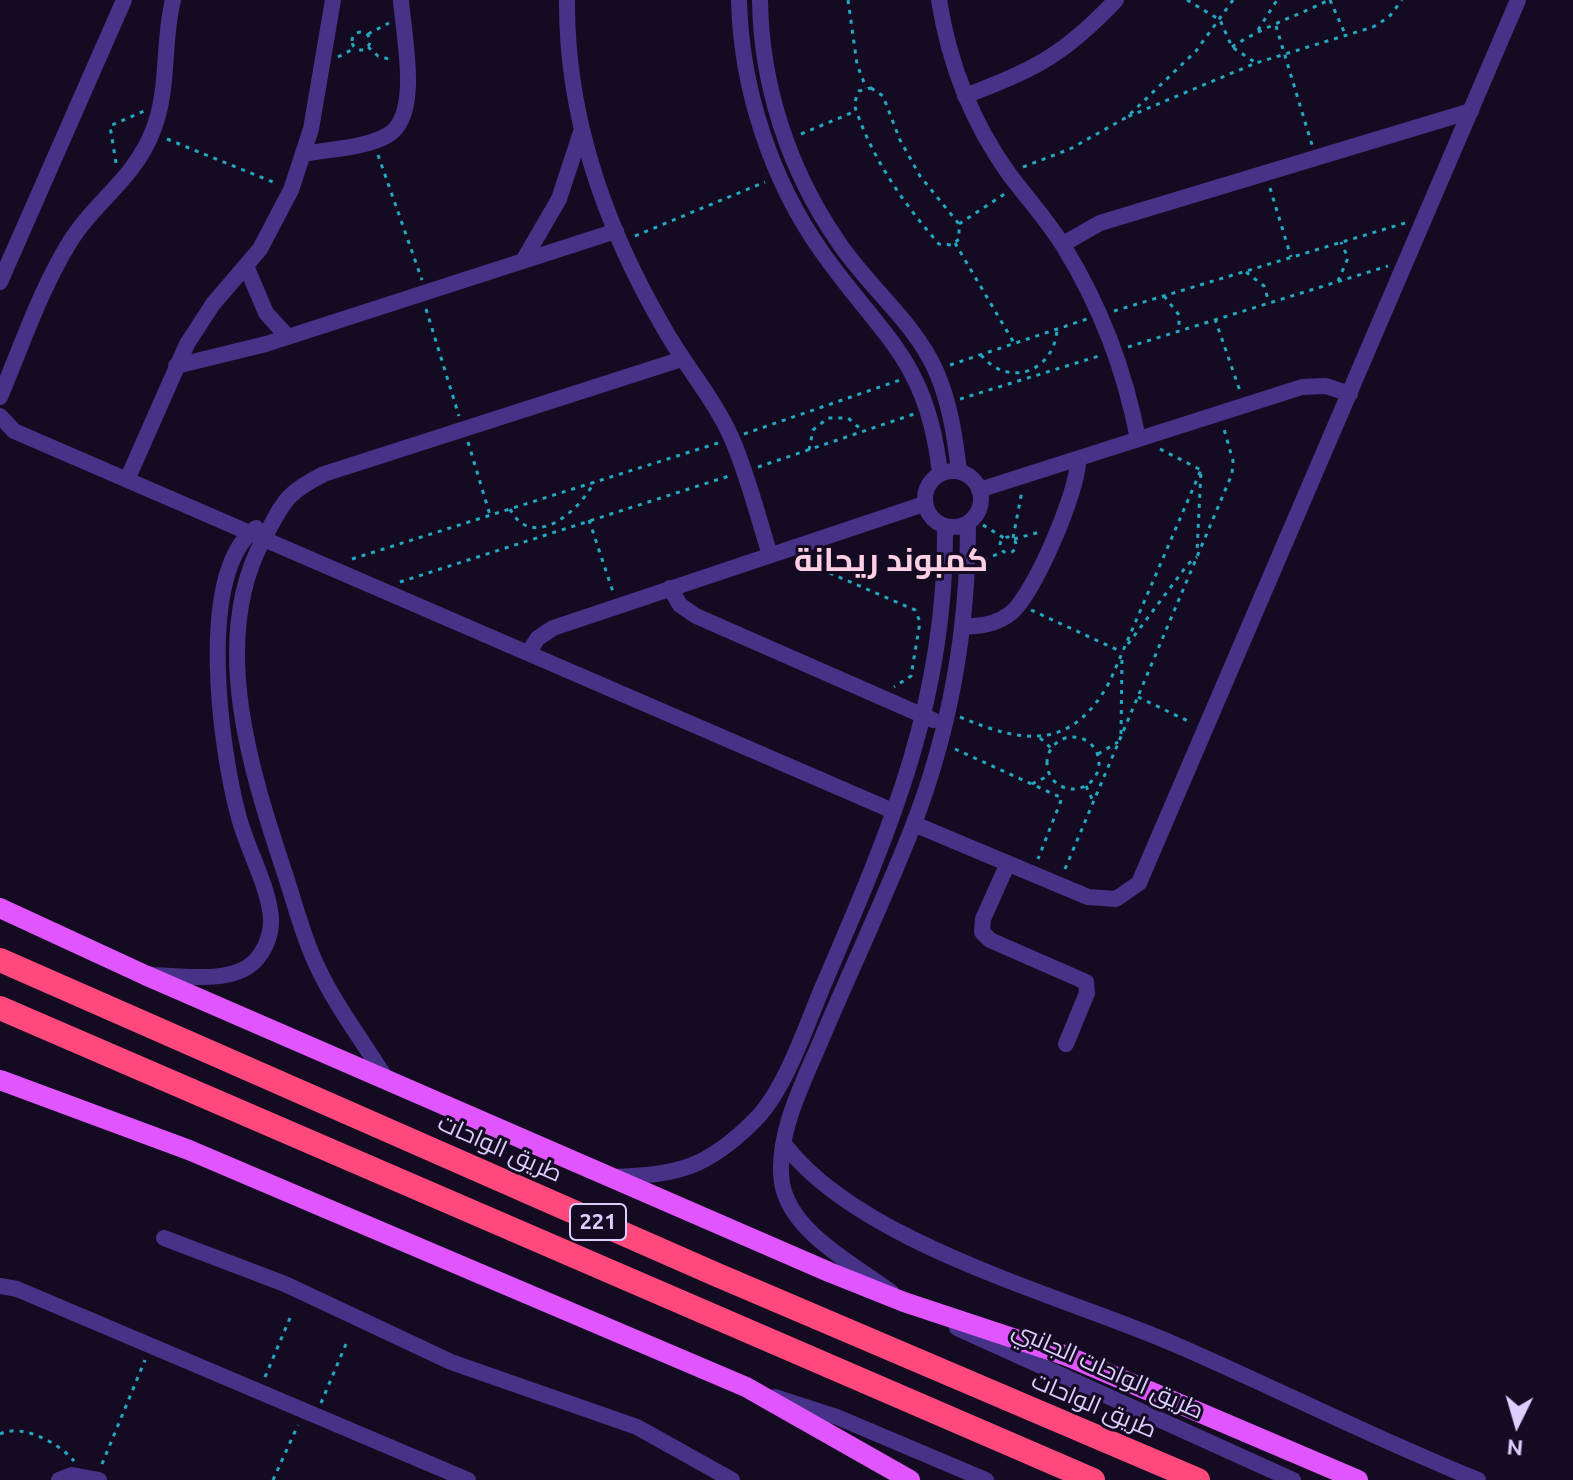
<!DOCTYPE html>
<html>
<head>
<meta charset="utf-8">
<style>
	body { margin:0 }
	#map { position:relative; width:1573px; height:1480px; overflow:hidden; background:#140b23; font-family:Ubuntu,sans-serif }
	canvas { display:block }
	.north { position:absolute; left:1477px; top:1384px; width:80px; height:80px; -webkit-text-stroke:6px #140b23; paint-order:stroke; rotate:185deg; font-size:22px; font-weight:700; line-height:32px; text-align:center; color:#ddceff }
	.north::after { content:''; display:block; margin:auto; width:28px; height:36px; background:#ddceff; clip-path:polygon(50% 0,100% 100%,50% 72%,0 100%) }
</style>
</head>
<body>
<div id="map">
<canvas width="1573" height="1480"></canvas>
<div class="north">N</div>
</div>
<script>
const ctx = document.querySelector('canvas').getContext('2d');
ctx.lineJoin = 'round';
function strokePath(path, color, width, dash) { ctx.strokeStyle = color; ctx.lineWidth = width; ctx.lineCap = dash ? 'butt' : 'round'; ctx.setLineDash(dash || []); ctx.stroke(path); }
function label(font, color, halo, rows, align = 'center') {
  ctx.font = font + ' Ubuntu,Cairo,sans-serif'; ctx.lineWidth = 6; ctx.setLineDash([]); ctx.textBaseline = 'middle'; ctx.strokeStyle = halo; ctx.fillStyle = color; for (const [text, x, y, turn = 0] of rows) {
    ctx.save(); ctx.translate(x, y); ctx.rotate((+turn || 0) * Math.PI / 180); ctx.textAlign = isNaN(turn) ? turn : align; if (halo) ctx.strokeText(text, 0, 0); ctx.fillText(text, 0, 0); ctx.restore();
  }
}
strokePath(new Path2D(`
	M848 0 857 64 866 88
	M1187 0 1220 20 1232 47 1256 63
	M1233 0 1196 51 1127 117 1256 63 1373 27 1389 17 1402 0
	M1330 0 1346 36
	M1276 26 1312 145
	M1258 30 1277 0
	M352 41a9 9 0 1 1 18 0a9 9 0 1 1-18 0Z
	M368 34 389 23
	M368 47 378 56 392 60
	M1232 47C1262 27 1297 16 1329 0
	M338 57 355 48
	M871 88 883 96 900 140 920 176 959 224V239L952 245 939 244C903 203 871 157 854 104L859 91Z
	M801 134 856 111
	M167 139 278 184
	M378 155 422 280
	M116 163 110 126 144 111
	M1023 167 1070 149 1127 117
	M1270 188 1291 257
	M959 224 1006 193
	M635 236 765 182
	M955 243 1014 343
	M1246 272 1264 286 1269 302
	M1338 281 1348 258 1341 242
	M1164 296 1179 315V330
	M426 309 459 416
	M1114 311 1405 223
	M1215 319 1240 391
	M1128 347 1388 266
	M981 355C1009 389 1054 371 1057 330
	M950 365 1087 319
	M960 399 1102 355
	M744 434 900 380
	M468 442 490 515
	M1160 449 1201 470 1197 552
	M809 450 813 430 828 418H848L863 431
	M758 467 914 414
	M510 509C532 552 580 511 594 482
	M589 520 613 592
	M983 525 1004 538
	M1000 545a8 8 0 1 1 16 0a8 8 0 1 1-16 0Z
	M1013 538 1022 491
	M1014 539 1040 532
	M352 559 718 443
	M984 560 1002 552
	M802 561 915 610 920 622 911 676 894 687
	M400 582 732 475
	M1031 610 1122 652
	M1128 644 1188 564 1197 557
	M1138 697 1192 723
	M960 717C1024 744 1072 751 1110 681L1201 470
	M1121 734 1122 657
	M1047 763a26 26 0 1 1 52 0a26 26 0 1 1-52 0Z
	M1040 738 1052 749
	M955 749 1062 798 1038 859
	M1098 754 1118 742
	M1032 784 1050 775
	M1086 786 1093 801
	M1065 869 1232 474 1233 461 1224 429
	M265 1377 290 1318
	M321 1403 346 1344
	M0 1434C22 1423 59 1443 74 1461
	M102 1464 145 1360
	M273 1480 298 1425`), '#22a9bf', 3, [4, 6]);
strokePath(new Path2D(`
	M567 0C566 118 606 229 665 330 686 367 715 400 732 439 748 476 758 517 770 555
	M739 0C741 88 771 180 822 252 882 337 928 360 940 474
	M760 0C761 85 789 170 837 240 866 285 914 321 936 371 950 403 955 437 959 471
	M939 0C949 63 971 121 1009 174 1027 198 1048 221 1064 247 1101 307 1125 371 1138 439
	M965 96C1035 69 1063 56 1116 0
	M304 154C330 149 366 148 388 135 422 115 403 34 401 0
	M1063 244 1100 223 1471 111
	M523 261 559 199 581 132
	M247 268 266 313 288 337
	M0 282 124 0
	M176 366 266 344 616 231
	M0 397C21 347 40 291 68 245 92 204 134 179 152 133 170 90 162 44 173 0
	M0 416 14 431 893 811
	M925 499a28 28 0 1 1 56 0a28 28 0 1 1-56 0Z
	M127 480 187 344 213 304 260 249 291 190 311 129 333 0
	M979 490 1302 387 1326 386 1350 394
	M670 588 680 605 696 616 933 720
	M964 626C981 627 997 624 1011 613 1034 595 1079 489 1078 460
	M528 653 538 638 553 628 924 504
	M914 824 1088 897 1116 899 1139 883 1518 0
	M1008 863 983 919 982 932 990 940 1086 982 1087 993 1066 1044
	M148 975C179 975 230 985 254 962 265 951 272 934 271 918 268 883 246 848 238 814 221 751 195 572 256 528
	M387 1080C364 1043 335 1005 317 966 303 937 295 904 285 874 251 771 208 640 264 538 284 502 284 494 324 474L682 359
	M785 1145C861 1244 1061 1295 1174 1344 1276 1388 1375 1439 1478 1480
	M613 1177C678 1175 707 1168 754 1121 785 1091 806 1026 823 986 890 830 947 700 945 526
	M164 1238 285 1284 451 1362 637 1427 732 1480
	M0 1286 17 1289 468 1480
	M891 1292C855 1265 790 1232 782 1183 775 1135 804 1081 822 1038 852 967 885 898 913 826 951 728 968 628 968 523
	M957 1328 1293 1480
	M775 1397 837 1417 986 1480
	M59 1480 72 1475 99 1480`), '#463287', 16);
strokePath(new Path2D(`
	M0 908 145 975 829 1272 904 1302 1067 1356 1358 1480
	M0 1080 189 1150 746 1387 910 1480`), '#e155ff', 20);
strokePath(new Path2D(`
	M0 960 715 1274 1198 1480
	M0 1008 1093 1480`), '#ff497c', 24);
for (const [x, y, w] of [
	[598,1222,56]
]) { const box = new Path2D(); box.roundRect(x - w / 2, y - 18, w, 36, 6); ctx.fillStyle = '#140b23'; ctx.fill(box); strokePath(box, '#ddceff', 2); }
label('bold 22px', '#ddceff', null, [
	["221",598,1222]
]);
label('24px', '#ddceff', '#140b23', [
	["طريق الواحات",500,1148,24],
	["طريق الواحات الجانبي",1108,1370,24],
	["طريق الواحات",1094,1405,23]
]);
label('bold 32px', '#ffd0e4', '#140b23', [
	["كمبوند ريحانة",891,560]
]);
</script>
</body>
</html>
